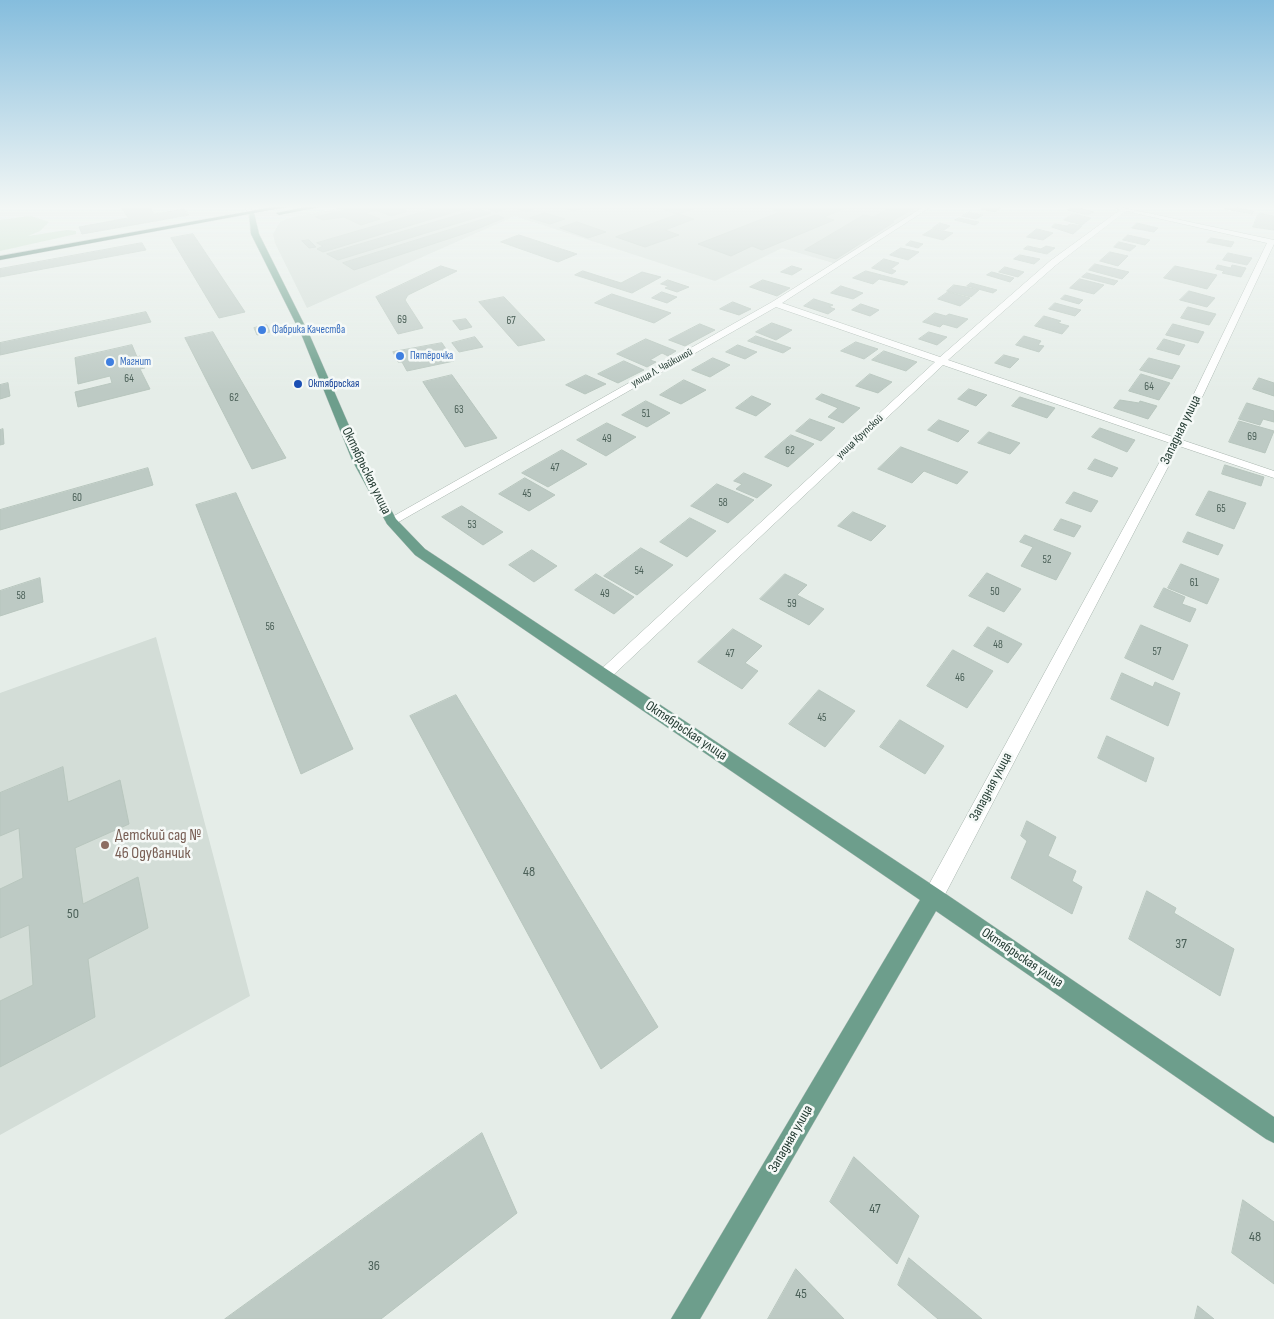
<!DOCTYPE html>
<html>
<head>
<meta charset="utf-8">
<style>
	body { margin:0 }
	canvas { display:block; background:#e5ede8 }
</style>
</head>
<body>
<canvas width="1274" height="1319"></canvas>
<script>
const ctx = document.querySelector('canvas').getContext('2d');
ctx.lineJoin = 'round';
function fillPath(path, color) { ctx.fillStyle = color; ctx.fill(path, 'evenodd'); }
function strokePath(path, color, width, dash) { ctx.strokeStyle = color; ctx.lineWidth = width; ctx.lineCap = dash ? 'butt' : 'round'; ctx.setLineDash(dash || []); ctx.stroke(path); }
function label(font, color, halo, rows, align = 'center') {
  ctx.font = font + ' "Sofia Sans Condensed",sans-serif'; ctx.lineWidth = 5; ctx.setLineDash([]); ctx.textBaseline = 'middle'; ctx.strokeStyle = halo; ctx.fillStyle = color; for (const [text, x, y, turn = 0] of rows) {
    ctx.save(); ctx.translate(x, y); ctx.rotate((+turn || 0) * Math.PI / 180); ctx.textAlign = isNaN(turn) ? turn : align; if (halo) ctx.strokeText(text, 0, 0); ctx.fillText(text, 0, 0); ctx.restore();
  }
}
fillPath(new Path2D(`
	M349 206H929L840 265 782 248 715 281 515 216 307 308 275 243 273 234 280 222 289 218Z
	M156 637 250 996 0 1135V693Z`), '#d3ddd7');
fillPath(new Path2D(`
	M31 216 49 222 40 231 28 236 67 230 76 231V234L0 251V220Z`), '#c0dcc4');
const building = new Path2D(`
	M121 206H149L154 214 184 209 189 215 82 234 79 227 128 218Z
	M363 206H393L407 211 391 216 376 210 365 213 380 219 361 225 344 217 323 220 316 217Z
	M443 206H474L323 252 317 249 323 246 317 243Z
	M488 206H528L536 208 526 212 512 207 496 212 484 207Z
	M559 206H589L574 211Z
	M676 206H703L677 214 664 210Z
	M783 206H850L824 217 834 220 762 250 752 246 731 256 698 244 780 212 773 210Z
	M893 206H918L892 221 874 217Z
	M985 206H990L1001 208 995 212 981 209Z
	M1227 206 1254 211 1252 214 1225 209Z
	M1075 207 1094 212 1087 215 1067 210Z
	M479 209 491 213 338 260 327 254Z
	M968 212 983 215 976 219 962 216Z
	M545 213 565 219 550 224 530 218Z
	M1259 213 1274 216V230L1253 227Z
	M679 214 694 219 665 230 679 235 645 247 616 237Z
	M1073 214 1091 218 1082 225 1064 220Z
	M497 215 504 218 472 231 354 270 343 263Z
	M864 215 894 222 836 259 805 250Z
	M959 218 979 222 975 225 955 220Z
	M577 222 606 232 588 238 560 228Z
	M940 223 950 226 944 230 933 228Z
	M1137 223 1158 228 1154 232 1132 228Z
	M1055 224 1067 226 1070 224 1082 226 1073 234 1052 227Z
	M933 229 953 233 943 240 923 235Z
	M1037 229 1053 233 1043 240 1027 237Z
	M193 234 245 312 219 318 171 238Z
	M519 235 577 254 558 262 501 242Z
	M1128 235 1150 240 1145 245 1123 240Z
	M1211 238 1234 242 1231 247 1207 242Z
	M309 240 316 247 309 248 302 241Z
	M911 241 923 244 918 248 906 245Z
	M1119 242 1136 246 1130 251 1114 247Z
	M142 243 146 250 0 277V269Z
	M1028 246 1041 249 1046 246 1055 248 1047 254 1024 249Z
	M901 248 919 252 908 260 890 255Z
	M1110 252 1128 256 1118 266 1100 261Z
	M1228 253 1252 258 1247 265 1223 260Z
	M1020 255 1040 259 1034 264 1014 259Z
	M884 259 899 263 891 269 896 271 892 274 872 268Z
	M1095 264 1129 272 1122 279 1089 270Z
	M1218 265 1231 268 1232 265 1246 268 1241 277 1222 273 1224 271 1216 269Z
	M441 266 457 271 408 295 405 300 423 328 398 334 376 297Z
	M792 266 802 269 792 275 781 272Z
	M1175 266 1217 275 1207 289 1164 278Z
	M1005 267 1024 272 1018 277 999 272Z
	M583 271 621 283 642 272 661 277 632 293 575 275Z
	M866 271 908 282 904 285 879 279 873 284 853 278Z
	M992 272 1014 278 1010 282 987 275Z
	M1087 273 1118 281 1114 285 1082 277Z
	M1080 279 1104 285 1094 294 1070 288Z
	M668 280 689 287 677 292 665 288 669 286 661 284Z
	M763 280 790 288 777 296 750 287Z
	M971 283 997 290 993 293 967 286Z
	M954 285 966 287 979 290 971 297 947 291Z
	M841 286 863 293 853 299 831 293Z
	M1189 291 1215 298 1207 307 1180 300Z
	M662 292 677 297 667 303 652 298Z
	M948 292 970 298 960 306 938 299Z
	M612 294 671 313 654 323 595 303Z
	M1065 295 1083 300 1079 304 1061 299Z
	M504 297 545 340 518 346 479 302Z
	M814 299 833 305 829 307 835 309 828 314 804 306Z
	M733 302 751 309 739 315 720 309Z
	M1055 303 1081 310 1075 316 1049 309Z
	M861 304 879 310 870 316 852 310Z
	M1188 307 1216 314 1209 325 1181 318Z
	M146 312 151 322 0 355V343Z
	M935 313 946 316 949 314 968 319 957 328 943 324 940 327 923 322Z
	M1044 316 1061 321 1058 323 1069 326 1062 334 1035 326Z
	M466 319 472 327 460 330 453 321Z
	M772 323 792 330 776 340 756 332Z
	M700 324 715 330 685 346 669 340Z
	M1173 324 1204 332 1198 343 1166 335Z
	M267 325 270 332 257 335 254 328Z
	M213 332 286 458 252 469 185 338Z
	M929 332 947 337 937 345 919 339Z
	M756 336 791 348 783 353 748 341Z
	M1024 336 1041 341 1038 345 1044 346 1039 352 1016 345Z
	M475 337 483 347 459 352 452 343Z
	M646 339 676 351 668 356 662 353 650 360 656 362 647 367 617 354Z
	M1164 339 1185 345 1179 355 1157 349Z
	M856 342 878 349 864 359 841 351Z
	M442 343 454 361 407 371 402 362H398L393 352Z
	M132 345 137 357 140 356 145 368 140 369 150 389 78 407 75 392 112 383 110 376 78 384 75 358Z
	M738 345 757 352 745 359 726 352Z
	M884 351 917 362 906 371 872 360Z
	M1004 355 1019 359 1010 368 995 363Z
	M713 358 730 365 710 377 692 370Z
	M1149 358 1180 366 1172 379 1140 370Z
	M624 361 644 370 618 383 598 374Z
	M870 374 892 382 878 393 856 386Z
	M1141 374 1170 383 1159 400 1129 391Z
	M452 375 497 438 465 447 423 382Z
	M586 375 606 384 585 394 566 385Z
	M1259 378 1274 383V396L1253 389Z
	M684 380 706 390 681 404 660 395Z
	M8 383 10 396 0 399V385Z
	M969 389 987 395 976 406 958 399Z
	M822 394 860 408 843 423 828 417 838 408 816 399Z
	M752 396 771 404 756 416 736 408Z
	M1020 397 1055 408 1047 418 1012 406Z
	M1120 400 1139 403 1140 401 1157 406 1148 419 1114 408Z
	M646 401 670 413 647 427 622 415Z
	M1247 403 1274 411V422L1263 419 1260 425 1239 419Z
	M810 419 835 428 821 441 796 431Z
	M939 420 969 431 958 442 928 430Z
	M1239 421 1274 431 1265 453 1229 442Z
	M607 423 636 437 606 456 577 440Z
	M1100 428 1135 440 1127 452 1092 437Z
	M3 429 4 444 0 445V430Z
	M989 432 1020 443 1010 454 978 443Z
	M791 435 814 444 788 467 765 457Z
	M901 447 968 472 957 484 924 471 912 483 878 469Z
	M562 450 587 464 548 487 522 473Z
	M1095 459 1118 468 1112 477 1088 469Z
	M1225 465 1264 477 1261 486 1222 474Z
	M148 468 153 485 0 530V510Z
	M744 473 772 485 757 498 736 489 742 484 734 481Z
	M525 478 555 495 529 511 499 494Z
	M717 484 754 500 728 523 691 506Z
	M1209 491 1246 503 1234 529 1196 515Z
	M1074 492 1098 501 1091 512 1066 503Z
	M236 493 353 749 301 774 196 505Z
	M462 506 503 532 483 545 442 517Z
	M853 512 886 526 871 541 838 526Z
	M690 518 716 531 687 557 660 542Z
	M1061 519 1081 526 1074 537 1054 530Z
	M1188 532 1223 545 1218 555 1183 542Z
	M1025 535 1071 553 1056 580 1021 566 1033 547 1020 542Z
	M641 548 673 565 637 595 604 576Z
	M532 550 557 566 534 582 509 565Z
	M1181 564 1219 579 1207 604 1168 588Z
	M987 573 1021 589 1004 612 969 596Z
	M596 574 634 597 614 614 575 590Z
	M785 574 807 585 797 595 824 609 809 625 760 599Z
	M40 578 43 602 0 616V591Z
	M1164 588 1185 597 1182 604 1196 609 1190 622 1154 607Z
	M1141 625 1188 645 1173 680 1125 658Z
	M988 627 1022 644 1008 663 974 646Z
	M733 629 762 646 745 663 758 671 742 689 698 662Z
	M953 650 993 671 967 708 927 686Z
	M1122 673 1153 687 1155 682 1180 693 1168 726 1111 699Z
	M819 690 855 711 825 747 789 724Z
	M456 695 658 1027 601 1069 410 716Z
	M900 720 944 746 925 774 880 747Z
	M1107 736 1154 758 1146 782 1098 758Z
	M63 767 68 802 120 780 129 824 75 848 83 904 138 877 148 928 88 959 95 1017 0 1067V1001L33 985 29 925 0 938V889L23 878 19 828 0 836V793Z
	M1027 821 1056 837 1048 856 1076 871 1072 881 1082 887 1072 914 1011 878 1027 841 1021 836Z
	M1147 891 1176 908 1174 913 1234 949 1220 996 1129 939Z
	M482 1133 517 1213 381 1319H225Z
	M854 1157 919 1216 897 1264 830 1202Z
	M1243 1200 1274 1222V1284L1232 1253Z
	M909 1258 982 1319H938L898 1285Z
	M796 1269 844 1319H768Z
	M1198 1306 1214 1319H1195Z`);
fillPath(building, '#bdcac4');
strokePath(building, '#b8c6be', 1);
const minor = new Path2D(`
	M244 206H250L253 214H249Z
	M925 206H932L782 303 940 357 1050 261 1120 210 1115 208V206L1274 240V244L1182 440 1274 471V478L1179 446 940 904 933 906 926 904 923 897 926 890 1170 443 943 365 608 680H598L595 676 598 672 935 362 776 307 395 524 391 525 385 521 772 302ZM1126 211 1267 243 1173 437 948 360 1056 265Z`);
const major = new Path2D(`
	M249 212 254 213 259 234 310 336 364 460 396 519 425 549 940 890 1274 1117V1143L1266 1139 936 911 700 1319H671L920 900 415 555 387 524 352 460 302 336 251 234Z`);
const highway = new Path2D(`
	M279 206H292L0 260V256Z
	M311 206H324L279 215 276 213Z`);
strokePath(minor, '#a8b5ae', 1);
strokePath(major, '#c2c9c6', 1);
strokePath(highway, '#c2c9c6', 1);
fillPath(minor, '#fff');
fillPath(major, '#6d9e8c');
fillPath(highway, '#346757');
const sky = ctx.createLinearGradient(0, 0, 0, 390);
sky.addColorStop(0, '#85bddd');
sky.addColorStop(0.53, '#f3f7f5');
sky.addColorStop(1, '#f3f7f500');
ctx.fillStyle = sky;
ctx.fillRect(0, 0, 1274, 390);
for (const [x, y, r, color] of [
	[262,330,5,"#3f7fe0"],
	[400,356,5,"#3f7fe0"],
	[110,362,5,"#3f7fe0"],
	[298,384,5,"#1a4fb4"],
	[105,845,5,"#8d6e63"]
]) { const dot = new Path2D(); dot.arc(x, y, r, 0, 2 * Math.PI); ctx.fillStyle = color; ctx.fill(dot); strokePath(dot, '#f5f9f7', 2); }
label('11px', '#4b6058', null, [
	["69",402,320],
	["67",511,321],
	["64",129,379],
	["64",1149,387],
	["62",234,398],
	["63",459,410],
	["51",646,414],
	["69",1252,437],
	["49",607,439],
	["62",790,451],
	["47",555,468],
	["45",527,494],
	["60",77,498],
	["58",723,503],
	["65",1221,509],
	["53",472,525],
	["52",1047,560],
	["54",639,571],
	["61",1194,583],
	["50",995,592],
	["49",605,594],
	["58",21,596],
	["59",792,604],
	["56",270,627],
	["48",998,645],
	["57",1157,652],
	["47",730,654],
	["46",960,678],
	["45",822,718]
]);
label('11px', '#366cbe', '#f5f9f7', [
	["Фабрика Качества",272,330],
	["Пятёрочка",410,356],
	["Магнит",120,362]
], 'left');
label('11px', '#253d34', '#f5f9f7', [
	["улица Л. Чайкиной",662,368,-29],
	["улица Крупской",860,437,-43]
]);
label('11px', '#164399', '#f5f9f7', [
	["Октябрьская",308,384]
], 'left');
label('14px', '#253d34', '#f5f9f7', [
	["Западная улица",1181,430,-64],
	["Октябрьская улица",366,471,64],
	["Октябрьская улица",686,731,34],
	["Западная улица",991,787,-62],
	["Октябрьская улица",1022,958,34],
	["Западная улица",791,1139,-60]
]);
label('14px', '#4b6058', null, [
	["48",529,872],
	["50",73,914],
	["37",1181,944],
	["47",875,1209],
	["48",1255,1237],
	["36",374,1266],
	["45",801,1294]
]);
label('16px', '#785e54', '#f5f9f7', [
	["Детский сад №",115,836],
	["46 Одуванчик",115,854]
], 'left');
</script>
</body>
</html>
